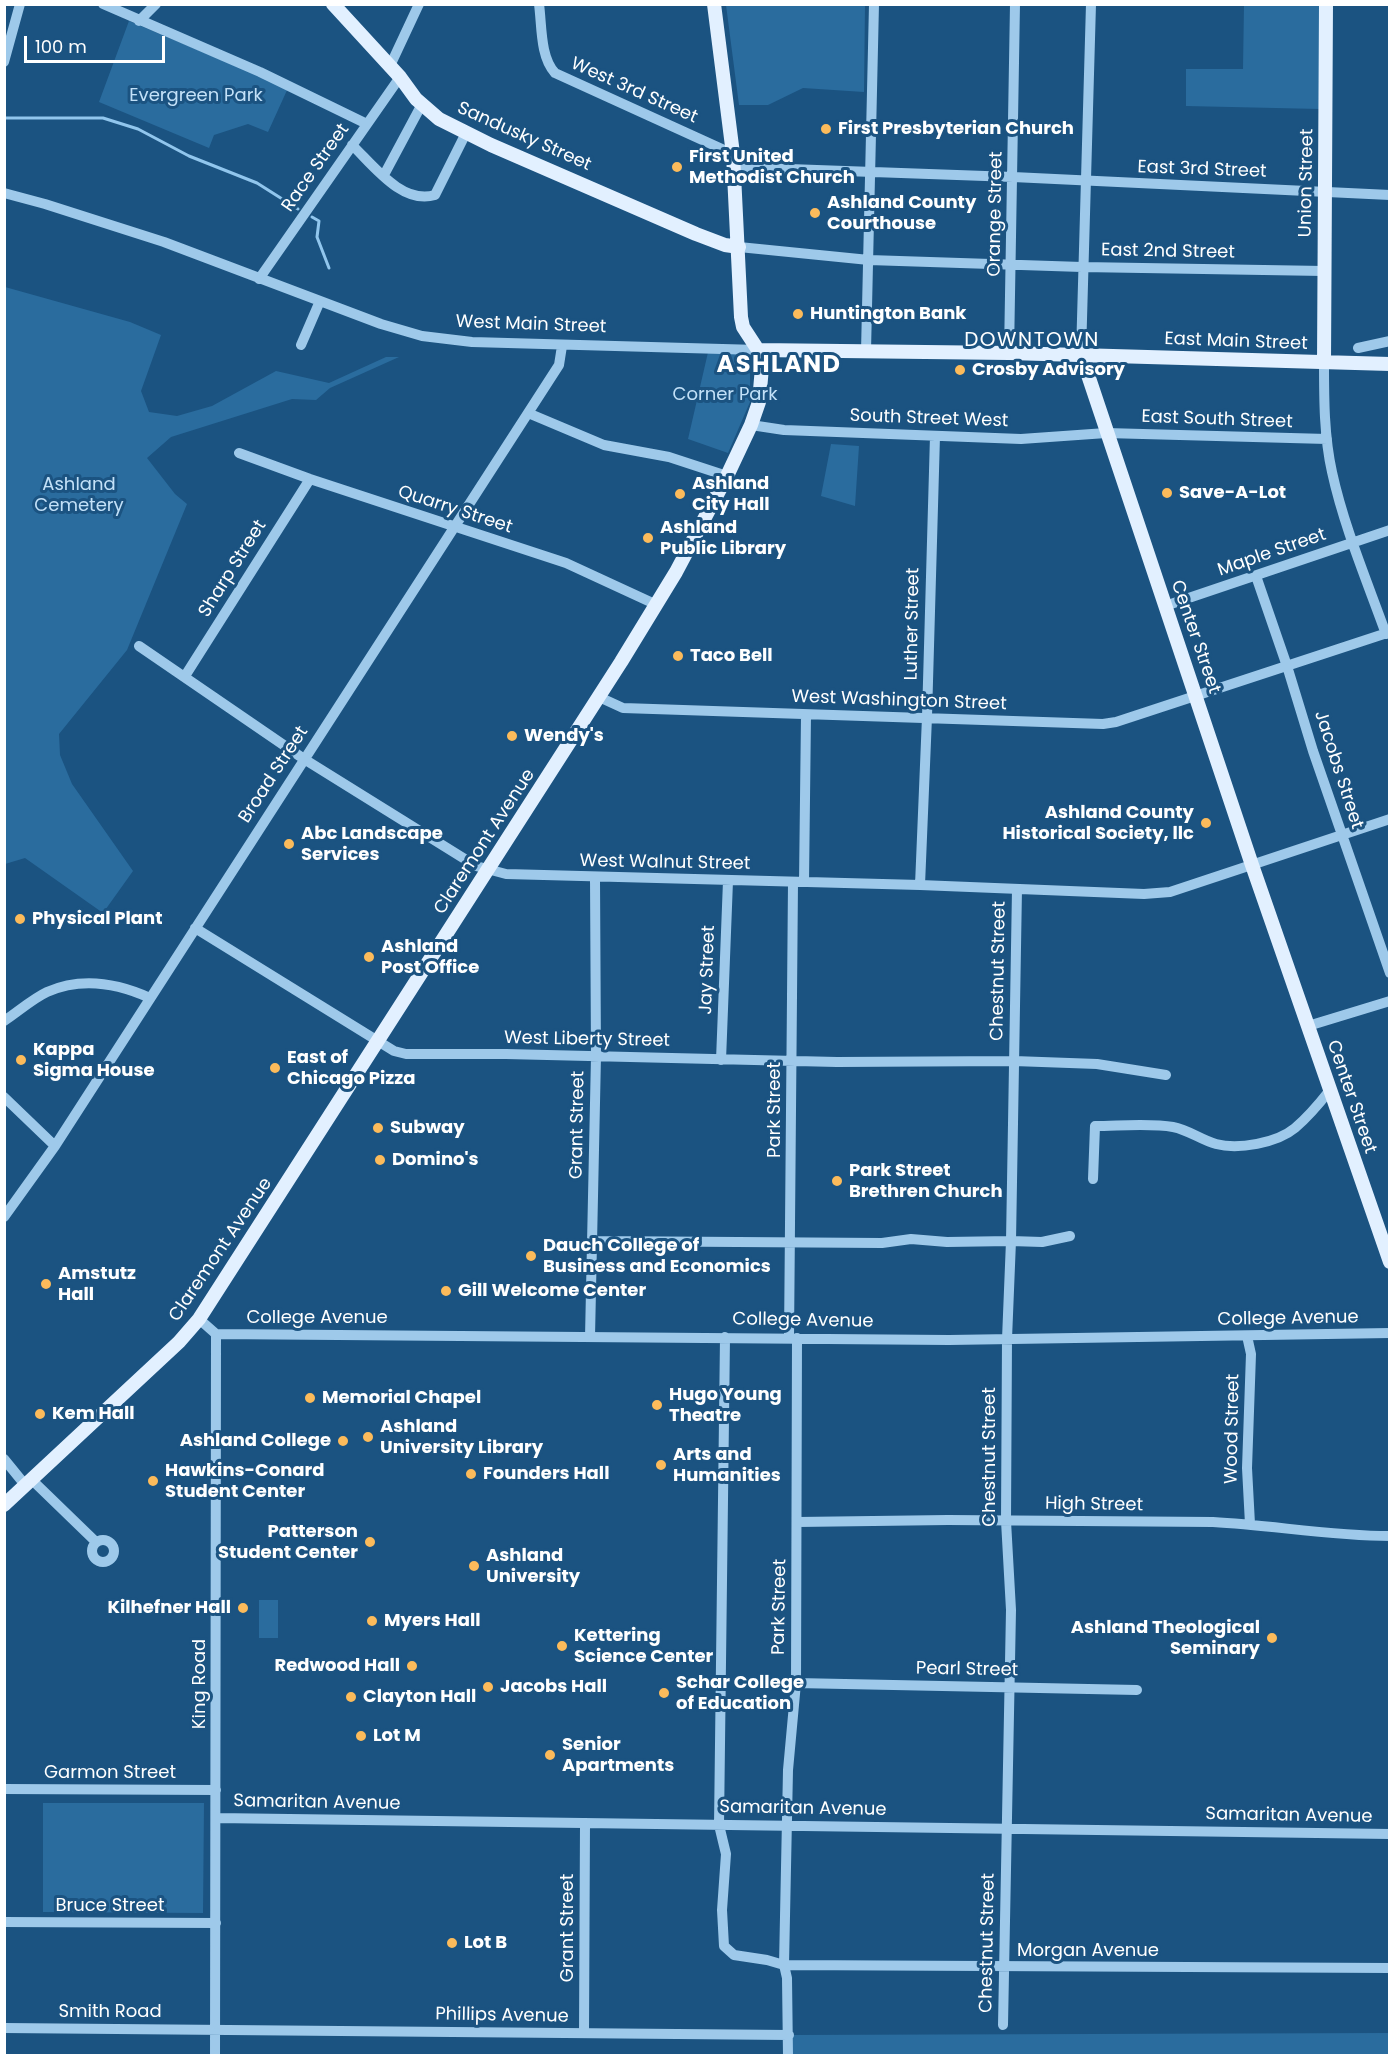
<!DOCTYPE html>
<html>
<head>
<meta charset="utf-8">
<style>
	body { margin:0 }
	#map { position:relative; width:1394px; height:2060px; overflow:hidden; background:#1b5381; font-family:Poppins,sans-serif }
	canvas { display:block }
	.frame { position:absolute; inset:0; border:6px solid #fff; pointer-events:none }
	.scale { position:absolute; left:24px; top:36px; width:141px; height:27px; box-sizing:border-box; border:3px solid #fff; border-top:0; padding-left:8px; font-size:18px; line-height:21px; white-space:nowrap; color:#fff; -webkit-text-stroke:4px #1b5381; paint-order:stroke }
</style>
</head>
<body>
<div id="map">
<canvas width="1394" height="2060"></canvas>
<div class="frame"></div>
<div class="scale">100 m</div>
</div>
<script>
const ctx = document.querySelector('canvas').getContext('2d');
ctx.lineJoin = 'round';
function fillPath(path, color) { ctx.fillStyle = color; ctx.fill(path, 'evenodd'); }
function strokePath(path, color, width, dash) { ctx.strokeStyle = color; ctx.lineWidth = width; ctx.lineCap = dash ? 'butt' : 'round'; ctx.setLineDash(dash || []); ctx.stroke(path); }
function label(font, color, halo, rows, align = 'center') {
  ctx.font = font + ' Poppins,sans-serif'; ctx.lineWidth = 6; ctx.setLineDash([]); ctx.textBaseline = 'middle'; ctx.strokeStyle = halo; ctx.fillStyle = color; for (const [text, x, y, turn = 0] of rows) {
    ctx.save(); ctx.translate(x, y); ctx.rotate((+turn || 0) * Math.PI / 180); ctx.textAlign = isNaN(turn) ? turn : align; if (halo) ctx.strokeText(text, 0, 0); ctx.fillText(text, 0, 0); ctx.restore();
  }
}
fillPath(new Path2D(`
	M726 5H865L864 92 803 88 768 105H739Z
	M1244 5H1322L1320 109 1186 106V69H1243Z
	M129 21 288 88 268 132 248 124 214 135 209 148 99 102Z
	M5 287 130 322 161 335 141 391 149 412 177 416 212 406 276 371 329 383 386 357H399L330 388 316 400 292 399 171 437 147 458 175 494 187 504 127 650 59 734 60 755 72 784 133 871 103 913 25 858 5 864Z
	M709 348 745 349 750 375V402L728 453 688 439Z
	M831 444 859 446 855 506 821 496Z
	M259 1600H278V1638H259Z
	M43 1803H204L203 1913 43 1912Z
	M1390 2033 1389 2056H789V2035Z`), '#2a6c9e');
strokePath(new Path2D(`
	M4 118H103L138 129 189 156 257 183 298 209
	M312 217 319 221 317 237 329 268`), '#91c6ed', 3);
strokePath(new Path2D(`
	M103 4 260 72 367 124
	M539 4C542 26 540 57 555 73L733 154
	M139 21 156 4
	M4 62 20 4
	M390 66 419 4
	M352 145C373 165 402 205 435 195L466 133
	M733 167 1013 177 1390 195
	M384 175 422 104
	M4 193 45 204 164 242 381 324 422 336 472 342 758 350
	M739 247 869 260 1082 267 1324 271
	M259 279 400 77
	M301 345 320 301
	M1358 348 1390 341
	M866 351 874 4
	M1009 353 1015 4
	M1081 354 1091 4
	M1324 362C1324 399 1324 436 1332 472 1344 527 1367 581 1386 634
	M528 413 604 445 669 457 727 476
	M751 425 784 430 1021 439 1106 433 1327 439
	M239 453 310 479 566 563 657 605
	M1256 576 1287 666 1313 751 1390 973
	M1165 606 1390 530
	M139 646 304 759 476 866 506 874 920 885 1144 894 1170 892 1390 819
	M185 676 310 479
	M599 697 623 708 1103 724 1116 722 1390 632
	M804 882 806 715
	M920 885 927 717 935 436
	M195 928 394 1051 406 1054H506L837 1062 1014 1061 1097 1064 1166 1075
	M4 1021C18 1012 32 999 47 992 81 977 117 983 150 998
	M1308 1026 1390 1001
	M721 1060 728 881
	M4 1097 55 1146
	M1093 1179 1095 1126C1118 1126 1151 1123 1173 1127 1189 1130 1201 1140 1216 1144 1238 1150 1277 1143 1295 1128 1308 1117 1319 1104 1330 1090
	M4 1217 55 1146 528 413 559 365 562 346
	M593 1241 882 1243 911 1239 947 1242 1011 1241 1042 1242 1070 1236
	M199 1319 216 1334 215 2056
	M216 1334 949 1340 1390 1333
	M1247 1336 1251 1354 1247 1468 1250 1524
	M590 1337 596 1056 595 878
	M725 1337 719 1825 726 1854 722 1910 724 1946 734 1955 767 1960 784 1965 1390 1968
	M789 1338 793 882
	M4 1459 26 1486
	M32 1480 96 1542
	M798 1522 948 1520 1213 1522C1272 1525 1330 1536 1390 1536
	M92 1551a11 11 0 1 1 22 0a11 11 0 1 1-22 0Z
	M796 1683 1137 1690
	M4 1789 216 1790
	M216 1818 1390 1834
	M4 1922 216 1923
	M1003 2025 1011 1610 1006 1521 1007 1339 1011 1241 1017 889
	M4 2028 789 2035
	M584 2033 585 1823
	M788 2056 787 1978 784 1965 788 1770 796 1683 797 1338`), '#9ec9ea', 10);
strokePath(new Path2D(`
	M333 4 400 77 416 99 439 119 491 145 696 234 725 245 739 247
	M758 350 1009 353 1390 364
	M1081 354 1252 865 1390 1262
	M1324 362 1326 4
	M4 1505 179 1342 199 1319 621 662 676 572 727 476 751 425 759 402 762 367 758 350 743 327 741 317 733 154 714 4`), '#e2f0ff', 14);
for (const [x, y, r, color] of [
	[826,129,6,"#fcbb5b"],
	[677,167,6,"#fcbb5b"],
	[815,213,6,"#fcbb5b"],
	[798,314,6,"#fcbb5b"],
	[960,370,6,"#fcbb5b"],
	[1167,493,6,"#fcbb5b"],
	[680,494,6,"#fcbb5b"],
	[648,538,6,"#fcbb5b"],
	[678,656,6,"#fcbb5b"],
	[512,736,6,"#fcbb5b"],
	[1206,823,6,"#fcbb5b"],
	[289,844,6,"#fcbb5b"],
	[20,919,6,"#fcbb5b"],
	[369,957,6,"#fcbb5b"],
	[21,1060,6,"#fcbb5b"],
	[275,1068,6,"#fcbb5b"],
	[378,1128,6,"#fcbb5b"],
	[380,1160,6,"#fcbb5b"],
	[837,1181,6,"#fcbb5b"],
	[531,1256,6,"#fcbb5b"],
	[46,1284,6,"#fcbb5b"],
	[446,1291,6,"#fcbb5b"],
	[310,1398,6,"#fcbb5b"],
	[657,1405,6,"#fcbb5b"],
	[40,1414,6,"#fcbb5b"],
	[368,1437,6,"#fcbb5b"],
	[343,1441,6,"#fcbb5b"],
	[661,1465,6,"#fcbb5b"],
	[471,1474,6,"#fcbb5b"],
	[153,1481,6,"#fcbb5b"],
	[370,1542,6,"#fcbb5b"],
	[474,1566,6,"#fcbb5b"],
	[243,1608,6,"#fcbb5b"],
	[372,1621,6,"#fcbb5b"],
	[1272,1638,6,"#fcbb5b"],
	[562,1646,6,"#fcbb5b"],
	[412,1666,6,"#fcbb5b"],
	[488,1687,6,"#fcbb5b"],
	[664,1693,6,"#fcbb5b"],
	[351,1697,6,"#fcbb5b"],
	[361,1736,6,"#fcbb5b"],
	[550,1755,6,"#fcbb5b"],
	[452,1943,6,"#fcbb5b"]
]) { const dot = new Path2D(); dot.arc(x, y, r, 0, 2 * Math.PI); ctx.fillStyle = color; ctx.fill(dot); strokePath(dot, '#1b5381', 2); }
label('18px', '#fff', '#1b5381', [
	["West 3rd Street",634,91,24],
	["Sandusky Street",524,137,24],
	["Race Street",316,168,-55],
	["East 3rd Street",1202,170,2],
	["Union Street",1307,183,-89],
	["Orange Street",996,214,-89],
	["East 2nd Street",1168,252,1],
	["West Main Street",531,325,2],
	["East Main Street",1236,342,2],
	["South Street West",929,419,2],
	["East South Street",1217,420,2],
	["Quarry Street",455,510,18],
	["Maple Street",1272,553,-19],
	["Sharp Street",233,569,-58],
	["Luther Street",913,624,-89],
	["Center Street",1195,637,71],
	["West Washington Street",899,701,2],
	["Jacobs Street",1338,770,72],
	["Broad Street",274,775,-57],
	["Claremont Avenue",485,842,-57],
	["West Walnut Street",665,863,1],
	["Jay Street",708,970,-88],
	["Chestnut Street",999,971,-89],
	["West Liberty Street",587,1040,1],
	["Center Street",1351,1097,71],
	["Park Street",775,1110,-90],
	["Grant Street",578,1125,-89],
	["Claremont Avenue",221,1250,-56],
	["College Avenue",317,1318],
	["College Avenue",1288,1319,-1],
	["College Avenue",803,1321,1],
	["Wood Street",1233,1429,-89],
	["Chestnut Street",990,1457,-90],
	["High Street",1094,1505,1],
	["Park Street",780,1607,-89],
	["Pearl Street",967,1670,1],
	["King Road",200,1684,-90],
	["Garmon Street",110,1773],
	["Samaritan Avenue",317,1803,1],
	["Samaritan Avenue",803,1809,1],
	["Samaritan Avenue",1289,1816,1],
	["Bruce Street",110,1906],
	["Grant Street",568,1928,-90],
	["Chestnut Street",988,1943,-89],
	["Morgan Avenue",1088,1951],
	["Smith Road",110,2012],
	["Phillips Avenue",502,2016,1]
]);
label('18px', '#c3e1f8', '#1b5381', [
	["Evergreen Park",196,96],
	["Corner Park",725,395],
	["Ashland",79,485],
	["Cemetery",79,506]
]);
label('bold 18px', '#fff', '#1b5381', [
	["First Presbyterian Church",838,129],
	["First United",689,157],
	["Methodist Church",689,178],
	["Ashland County",827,203],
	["Courthouse",827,224],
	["Huntington Bank",810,314],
	["Crosby Advisory",972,370],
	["Ashland",692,484],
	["City Hall",692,505],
	["Save-A-Lot",1179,493],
	["Ashland",660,528],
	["Public Library",660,549],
	["Taco Bell",690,656],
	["Wendy's",524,736],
	["Ashland County",1194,813,"right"],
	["Historical Society, llc",1194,834,"right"],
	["Abc Landscape",301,834],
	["Services",301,855],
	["Physical Plant",32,919],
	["Ashland",381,947],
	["Post Office",381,968],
	["Kappa",33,1050],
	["Sigma House",33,1071],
	["East of",287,1058],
	["Chicago Pizza",287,1079],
	["Subway",390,1128],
	["Domino's",392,1160],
	["Park Street",849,1171],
	["Brethren Church",849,1192],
	["Dauch College of",543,1246],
	["Business and Economics",543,1267],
	["Amstutz",58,1274],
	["Hall",58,1295],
	["Gill Welcome Center",458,1291],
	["Hugo Young",669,1395],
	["Theatre",669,1416],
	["Memorial Chapel",322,1398],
	["Kem Hall",52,1414],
	["Ashland",380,1427],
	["University Library",380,1448],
	["Ashland College",331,1441,"right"],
	["Arts and",673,1455],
	["Humanities",673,1476],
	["Hawkins-Conard",165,1471],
	["Student Center",165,1492],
	["Founders Hall",483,1474],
	["Patterson",358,1532,"right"],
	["Student Center",358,1553,"right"],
	["Ashland",486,1556],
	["University",486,1577],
	["Kilhefner Hall",231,1608,"right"],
	["Myers Hall",384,1621],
	["Ashland Theological",1260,1628,"right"],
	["Seminary",1260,1649,"right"],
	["Kettering",574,1636],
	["Science Center",574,1657],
	["Redwood Hall",400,1666,"right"],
	["Schar College",676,1683],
	["of Education",676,1704],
	["Jacobs Hall",500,1687],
	["Clayton Hall",363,1697],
	["Lot M",373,1736],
	["Senior",562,1745],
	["Apartments",562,1766],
	["Lot B",464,1943]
], 'left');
ctx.letterSpacing = '1.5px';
label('20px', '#fff', '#1b5381', [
	["DOWNTOWN",1032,341]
]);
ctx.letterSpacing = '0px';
ctx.letterSpacing = '1.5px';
label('bold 24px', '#fff', '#1b5381', [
	["ASHLAND",779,366]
]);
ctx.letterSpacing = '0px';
</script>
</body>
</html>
